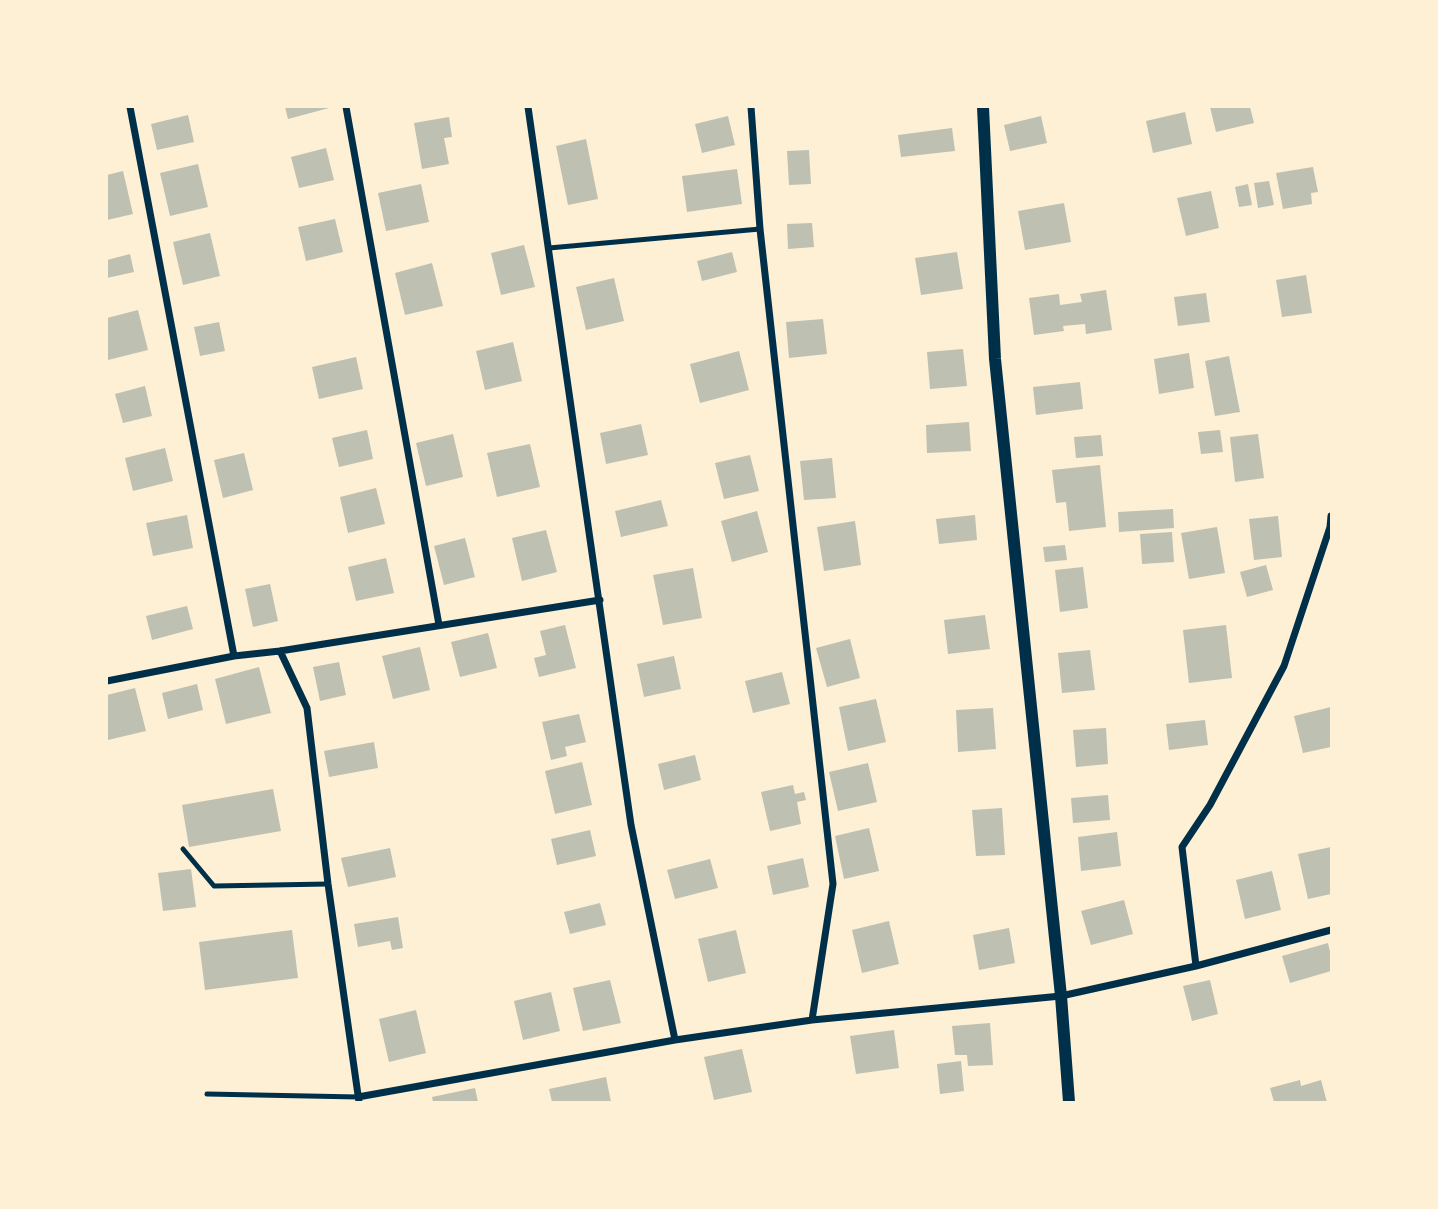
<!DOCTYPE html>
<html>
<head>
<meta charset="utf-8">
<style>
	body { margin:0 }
	#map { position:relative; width:1438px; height:1209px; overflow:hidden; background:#fdf0d5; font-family:"DejaVu Sans",sans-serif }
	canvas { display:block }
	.frame { position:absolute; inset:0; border:108px solid #fdf0d5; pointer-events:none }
</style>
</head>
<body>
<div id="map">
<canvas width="1438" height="1209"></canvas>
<div class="frame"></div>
</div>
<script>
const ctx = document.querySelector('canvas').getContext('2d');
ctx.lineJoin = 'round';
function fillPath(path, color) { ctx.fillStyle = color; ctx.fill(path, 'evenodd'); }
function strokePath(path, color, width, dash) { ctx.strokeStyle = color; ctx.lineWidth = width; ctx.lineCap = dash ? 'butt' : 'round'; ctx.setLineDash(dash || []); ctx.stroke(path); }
fillPath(new Path2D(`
	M285 107H329V108L288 119Z
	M1210 107H1250L1254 123 1216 132Z
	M1185 112 1192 144 1153 153 1146 121Z
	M188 115 194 142 157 150 151 124Z
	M728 116 735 145 702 153 695 124Z
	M1041 116 1047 143 1010 151 1004 125Z
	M449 117 452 137 444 138 449 164 422 169 414 123Z
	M952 128 955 151 901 157 898 135Z
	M586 139 598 199 568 205 556 146Z
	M326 148 334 180 299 188 291 157Z
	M809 150 811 184 789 185 787 151Z
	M198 164 208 207 170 216 160 173Z
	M1313 167 1318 192 1311 193 1312 204 1283 209 1276 173Z
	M737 169 742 204 687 212 682 176Z
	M123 171 133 214 107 220V175Z
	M1269 181 1274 205 1258 208 1254 183Z
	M421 184 429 222 386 231 378 193Z
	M1248 184 1252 205 1239 207 1235 187Z
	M1211 191 1219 228 1186 236 1177 198Z
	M1064 203 1071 242 1025 250 1018 211Z
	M335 219 343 252 306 261 298 227Z
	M812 223 814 247 788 249 787 224Z
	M210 233 220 276 183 285 173 242Z
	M524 245 535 287 501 295 491 253Z
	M732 252 737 272 702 281 697 261Z
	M957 252 963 289 921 295 915 258Z
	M130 254 134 272 107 278V260Z
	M432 263 443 306 405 315 395 273Z
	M1306 275 1312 313 1282 317 1276 280Z
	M614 278 624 321 586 330 576 287Z
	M1106 290 1112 330 1086 334 1085 324 1063 326 1064 331 1034 335 1029 298 1059 294 1060 305 1082 302 1080 294Z
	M1206 293 1210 322 1178 326 1174 297Z
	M138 310 148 350 108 360 107 318Z
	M823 319 827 354 789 358 786 322Z
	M219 322 225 351 200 356 194 327Z
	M513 342 522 381 485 390 476 351Z
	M963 349 967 386 930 389 927 352Z
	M739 351 749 390 700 403 690 364Z
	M1189 353 1194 388 1159 394 1154 359Z
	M1229 356 1240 412 1215 416 1205 361Z
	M356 357 363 389 319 399 312 367Z
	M1080 382 1083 409 1036 415 1033 387Z
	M145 386 152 416 123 423 115 394Z
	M969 422 971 451 927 453 926 425Z
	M641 424 648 455 606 464 600 433Z
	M367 430 373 459 339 467 332 438Z
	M1220 430 1223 452 1201 454 1198 432Z
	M453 434 463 477 426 486 416 443Z
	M1258 434 1264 478 1235 482 1230 437Z
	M1101 435 1103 456 1076 458 1074 437Z
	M530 444 540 487 497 497 487 453Z
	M165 448 173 481 133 491 125 458Z
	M244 453 253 490 223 498 214 460Z
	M750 455 759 491 724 499 715 463Z
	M832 458 836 498 804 500 800 461Z
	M1100 465 1106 527 1069 531 1066 502 1056 503 1052 470Z
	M376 488 385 524 348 533 340 497Z
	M661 500 668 526 621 537 615 511Z
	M1173 509 1174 528 1119 532 1118 512Z
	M757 511 768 552 732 562 721 521Z
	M187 515 193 548 153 556 146 523Z
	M975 515 977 540 939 544 936 519Z
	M1278 516 1282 557 1254 560 1249 519Z
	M855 521 861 565 824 571 817 527Z
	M1217 527 1225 573 1189 579 1181 533Z
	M546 530 557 572 522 581 512 538Z
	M1172 532 1174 562 1142 564 1140 534Z
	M465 538 475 577 444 585 434 546Z
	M1065 545 1067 560 1045 562 1043 547Z
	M386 558 394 593 356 601 348 567Z
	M1266 565 1273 590 1247 597 1240 572Z
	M1083 567 1088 608 1060 612 1055 570Z
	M693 568 702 618 663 625 653 575Z
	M270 584 278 621 253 627 245 589Z
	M187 606 193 629 152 640 146 616Z
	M985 615 990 649 948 654 944 620Z
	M565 625 576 668 539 677 534 658 546 655 540 631Z
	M1226 625 1232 678 1189 683 1183 630Z
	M488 633 497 668 460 677 451 642Z
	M850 639 860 678 827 687 816 648Z
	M420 647 430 690 393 699 382 656Z
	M1090 650 1095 690 1062 693 1058 653Z
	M674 656 681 689 644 697 637 664Z
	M339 662 346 695 320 701 313 667Z
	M259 667 271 713 226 724 215 679Z
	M782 672 790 704 753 713 745 681Z
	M197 684 203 710 168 719 162 693Z
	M135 688 146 731 108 740 107 695Z
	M876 699 886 742 848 751 839 707Z
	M1331 707V747L1303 753 1294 716Z
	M993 708 996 749 958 752 956 710Z
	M579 714 586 742 565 747 567 756 551 760 542 722Z
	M1205 720 1208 745 1169 750 1166 724Z
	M1106 728 1108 764 1076 767 1073 730Z
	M374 742 378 768 329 777 324 751Z
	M695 755 701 780 664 790 658 764Z
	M582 762 592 805 555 814 545 771Z
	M868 763 877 802 838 811 829 772Z
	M793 785 795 794 804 792 806 800 797 802 801 824 770 831 761 792Z
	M273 789 281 831 189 847 182 805Z
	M1108 795 1110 820 1073 823 1071 798Z
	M1002 808 1005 855 976 856 972 810Z
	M869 828 879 871 844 879 835 836Z
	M590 830 596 856 557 865 551 839Z
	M1117 832 1121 866 1081 871 1078 837Z
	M1331 847V894L1308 899 1298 854Z
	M390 848 396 877 348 887 341 858Z
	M803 858 809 887 773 895 767 866Z
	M710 859 718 888 675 899 667 870Z
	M191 869 196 907 163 911 158 873Z
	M1272 871 1281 910 1245 919 1236 880Z
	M1124 900 1133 934 1091 945 1081 911Z
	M600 903 606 925 570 934 564 912Z
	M398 917 403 948 392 950 390 941 358 947 354 924Z
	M889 921 899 964 862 973 852 930Z
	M1009 928 1015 963 979 970 973 935Z
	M292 930 298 978 205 990 199 942Z
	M736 930 746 973 708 982 698 939Z
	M1328 943 1331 956V971L1290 983 1282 956Z
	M610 980 621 1023 583 1031 573 988Z
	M1210 980 1218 1014 1192 1021 1183 986Z
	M551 992 560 1031 523 1040 514 1001Z
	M416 1010 426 1053 389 1062 379 1019Z
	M990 1023 993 1065 968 1066 967 1055H955L952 1026Z
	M894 1030 899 1068 856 1074 850 1036Z
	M742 1049 752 1092 714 1100 704 1057Z
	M961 1061 964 1091 940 1094 937 1064Z
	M606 1077 611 1102H552L549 1089Z
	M1300 1080 1301 1086 1321 1080 1327 1102H1274L1270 1088Z
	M475 1088 478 1102H433L432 1097Z`), '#bec0b2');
strokePath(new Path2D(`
	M549 248 760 229
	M183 849 214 886 328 884
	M207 1094 358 1097`), '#003049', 5);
strokePath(new Path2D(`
	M130 107 234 656
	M346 107 439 625
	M528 107 631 825 675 1040
	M751 107 760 229 833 884 812 1020
	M280 651 307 708 328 884 359 1102
	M107 681 234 656 280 651 600 600
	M1196 966 1182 847 1210 805 1284 666 1330 527 1331 516
	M358 1097 675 1040 812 1020 1061 996 1196 966 1331 930`), '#003049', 7);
strokePath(new Path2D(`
	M983 107 995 359 1061 996 1069 1102`), '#003049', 12);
</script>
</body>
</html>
